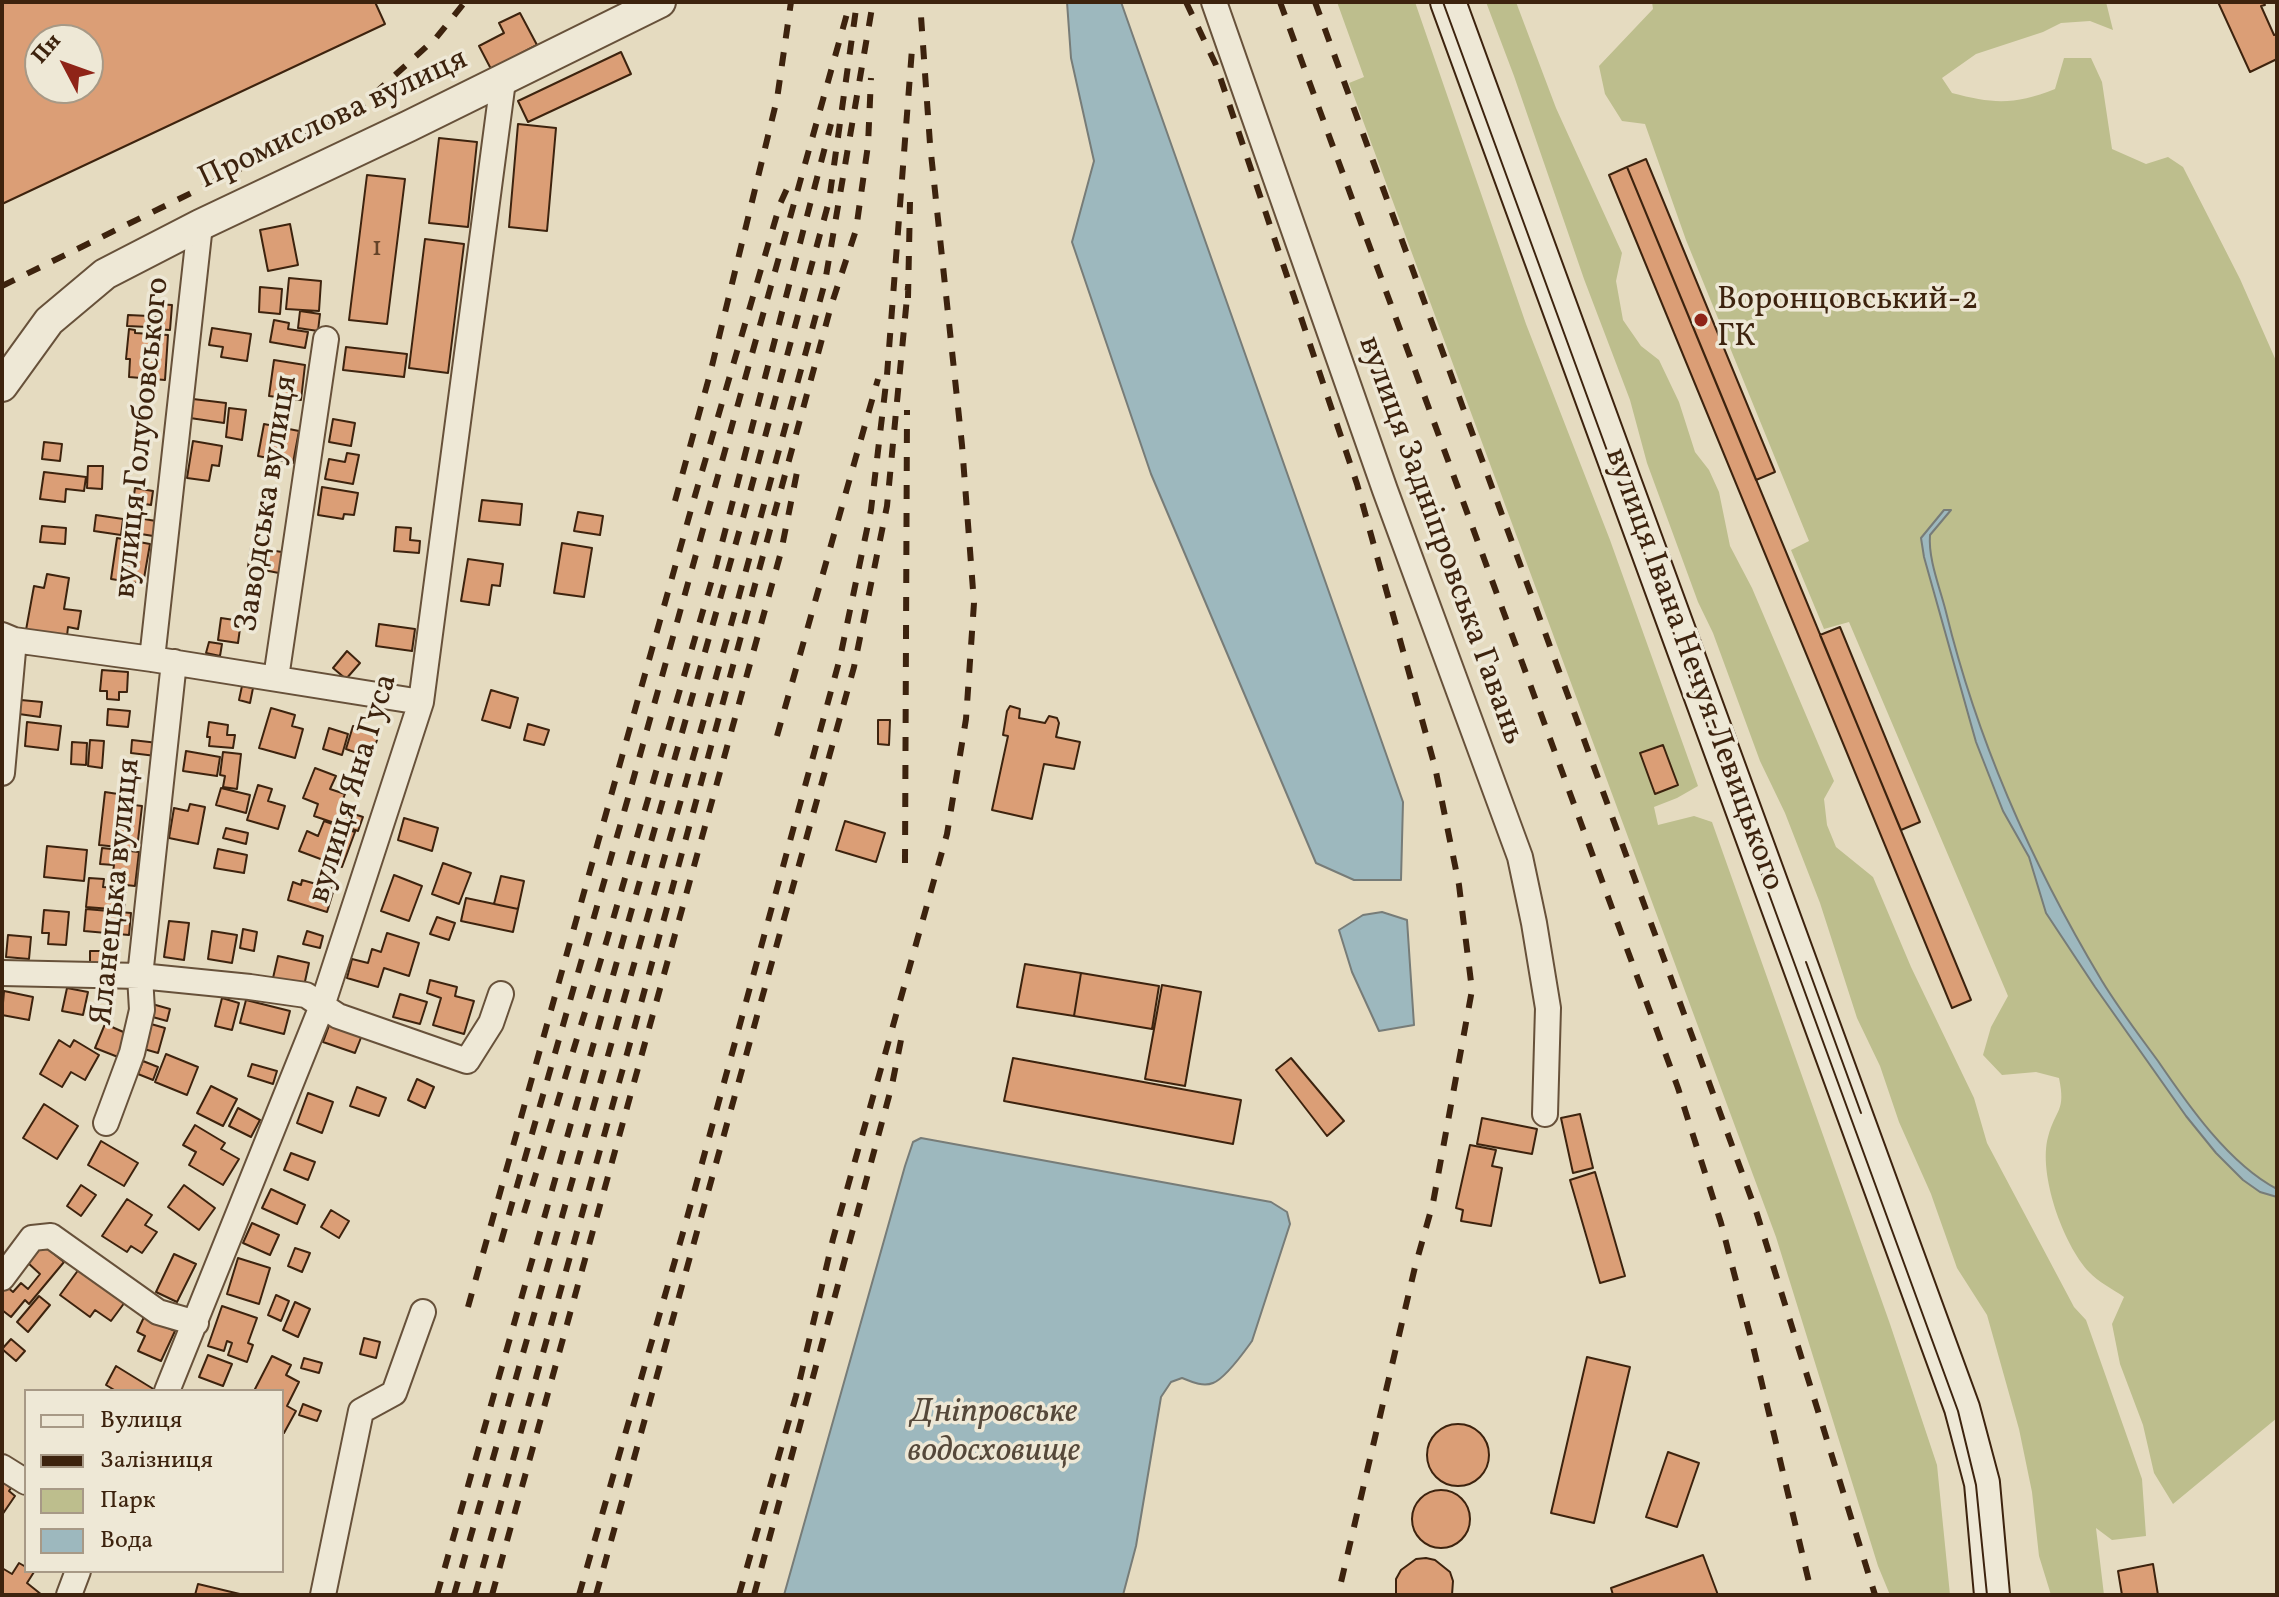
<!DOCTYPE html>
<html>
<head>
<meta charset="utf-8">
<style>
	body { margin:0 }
	#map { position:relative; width:2279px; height:1597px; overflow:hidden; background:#e5dbc0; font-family:Vollkorn,serif }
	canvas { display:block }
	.frame { position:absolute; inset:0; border:4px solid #3d230e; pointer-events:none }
	.legend { position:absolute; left:24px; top:1389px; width:260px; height:184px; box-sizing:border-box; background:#eee8d6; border:2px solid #a79986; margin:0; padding:10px 14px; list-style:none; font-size:24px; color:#3d230e }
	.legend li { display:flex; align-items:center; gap:16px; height:40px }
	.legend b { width:40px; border:2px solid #a79986 }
	.north { position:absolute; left:24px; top:24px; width:80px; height:80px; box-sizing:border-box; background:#eee8d6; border:2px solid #a79986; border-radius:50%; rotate:311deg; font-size:22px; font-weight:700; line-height:32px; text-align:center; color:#3d230e }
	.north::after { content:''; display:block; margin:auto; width:28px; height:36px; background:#8f2418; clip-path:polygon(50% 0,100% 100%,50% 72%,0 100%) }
</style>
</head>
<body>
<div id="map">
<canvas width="2279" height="1597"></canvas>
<div class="frame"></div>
<ul class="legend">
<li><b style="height:10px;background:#eee8d6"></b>Вулиця</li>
<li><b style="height:10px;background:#3d230e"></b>Залізниця</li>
<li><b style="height:22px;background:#bdbe8d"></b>Парк</li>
<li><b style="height:22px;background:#9db8be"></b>Вода</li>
</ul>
<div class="north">Пн</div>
</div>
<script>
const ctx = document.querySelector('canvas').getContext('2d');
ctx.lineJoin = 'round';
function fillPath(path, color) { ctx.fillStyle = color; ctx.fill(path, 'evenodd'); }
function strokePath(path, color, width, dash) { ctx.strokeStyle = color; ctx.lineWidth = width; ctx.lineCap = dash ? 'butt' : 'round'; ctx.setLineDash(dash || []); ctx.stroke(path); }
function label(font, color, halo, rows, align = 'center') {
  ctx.font = font + ' Vollkorn,serif'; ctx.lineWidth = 7; ctx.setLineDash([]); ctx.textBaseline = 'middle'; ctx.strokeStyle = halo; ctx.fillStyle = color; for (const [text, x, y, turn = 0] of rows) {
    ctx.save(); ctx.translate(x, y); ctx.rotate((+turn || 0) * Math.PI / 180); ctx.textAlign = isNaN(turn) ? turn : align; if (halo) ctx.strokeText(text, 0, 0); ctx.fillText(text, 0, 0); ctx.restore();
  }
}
fillPath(new Path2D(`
	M1337 2H1415L1526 324 1610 540 1698 786 1677 798 1654 807 1658 825 1694 816 1712 822 1890 1324 1937 1465 1950 1595H1890L1878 1566 1776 1237 1349 83 1364 77Z
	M1486 2H1516L1556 108 1622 253 1616 281 1623 320 1641 346 1659 360 1679 402 1695 452 1709 470 1719 492 1730 546 1752 588 1834 781 1824 799 1827 825 1836 847 1873 877 1911 967 1974 1098 1987 1143 2074 1307 2086 1320 2142 1479 2146 1536 2112 1540 2096 1528 2104 1595H2051L2039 1556 2032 1492 2019 1429 1987 1315 1957 1268 1931 1194 1899 1122 1880 1066 1857 1018 1820 903 1785 813 1760 761 1713 633 1698 602 1647 463 1630 400 1584 279 1514 76Z
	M1652 2H2106L2113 30 2090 21 2061 23 2043 32 1976 54 1942 78 1952 93C1993 104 2015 105 2055 89L2064 58H2091L2102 82 2112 149 2146 164 2168 157 2183 167 2240 279 2277 363V1418L2173 1504 2154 1473 2143 1425 2120 1364 2112 1324 2124 1297C2113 1289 2098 1282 2089 1272 2063 1244 2038 1174 2048 1137 2056 1108 2066 1112 2059 1078L2036 1072 2002 1075 1983 1055 1991 1027 2008 996 1849 622 1824 629 1791 550 1809 541 1686 240 1645 124 1622 121 1605 94 1599 66 1653 9Z`), '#bdbe8d');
const water = new Path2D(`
	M1067 2H1121L1403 802 1401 880H1354L1316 863 1151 474 1072 242 1094 161 1071 58Z
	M1944 510H1951L1930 535C1928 559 1940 588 1946 612 1978 743 2033 866 2102 981 2119 1009 2139 1035 2158 1061 2188 1105 2229 1164 2277 1189V1197L2260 1192 2243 1180 2216 1153 2186 1116 2095 987 2046 913 2029 857 2003 811 1976 742 1924 557 1921 538Z
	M1382 912 1407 920 1414 1025 1379 1031 1352 972 1339 930 1363 915Z
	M921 1138 1271 1202 1287 1212 1290 1224 1252 1341C1244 1352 1226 1378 1213 1383 1203 1387 1192 1382 1182 1378L1171 1382 1161 1397 1136 1546 1123 1595H784L905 1166 913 1142Z`);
fillPath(water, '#9db8be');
strokePath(water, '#777c78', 2);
const building = new Path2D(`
	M2 2H375L385 24 2 204ZM40 40H88V88H40Z
	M2218 2H2263L2265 5 2261 6 2274 35 2277 34V59L2250 72Z
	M520 13 537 45 491 69 479 46 504 33 499 23Z
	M621 52 631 74 528 122 518 101Z
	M518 124 556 128 547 231 509 227Z
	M439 138 477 142 468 227 429 223Z
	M1646 159 1775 472 1756 480 1627 167Z
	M1627 167 1971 1000 1952 1008 1609 175Z
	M367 175 405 179 387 324 349 320Z
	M290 224 298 265 268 271 260 230Z
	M425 239 464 244 448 373 409 368Z
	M289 278 321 281 319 311 286 309Z
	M260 287 282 289 280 314 259 312Z
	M156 304 172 305 170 330 155 329Z
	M300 311 320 314 318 331 298 328Z
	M128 315 149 316 148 327 127 326Z
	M274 320 289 323 288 329 308 332 305 348 270 342Z
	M212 328 251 334 247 361 221 357 223 347 209 345Z
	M129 329 135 330V333L168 335 165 380 129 377 130 359H126Z
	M346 347 407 354 404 377 343 370Z
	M274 360 305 365 301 400 269 396Z
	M193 399 226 403 224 423 190 418Z
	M229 408 246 410 242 440 226 437Z
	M333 419 355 423 351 446 329 442Z
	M264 424 299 431 293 463 258 456Z
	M193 441 222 446 219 466 212 465 209 481 187 478Z
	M44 442 62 444 60 461 42 459Z
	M347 453 359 455 353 484 325 479 329 459 345 462Z
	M88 466H103L102 489 87 488Z
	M44 472 86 477 84 491 66 489 65 502 40 499Z
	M322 487 358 493 354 515 344 514 343 519 318 515Z
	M135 488 153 491 151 505 133 502Z
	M482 500 522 504 520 525 479 521Z
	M578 512 603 516 600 535 574 531Z
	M96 515 123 519 121 535 94 531Z
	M138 518 156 521 153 536 135 533Z
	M42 526 66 528 65 544 40 542Z
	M396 527 411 528 410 540 420 541 419 553 394 551Z
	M117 538 150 544 143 584 111 579Z
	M562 543 592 548 584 597 554 593Z
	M251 547 288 553 284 574 248 567Z
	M468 559 503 564 500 586 492 585 489 605 461 601Z
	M47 574 69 578 64 609 81 611 78 629 68 627 67 636 26 630 34 586 44 588Z
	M221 618 241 621 238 643 218 640Z
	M379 624 415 629 412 651 376 646Z
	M1840 627 1920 822 1901 830 1820 635Z
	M209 642 222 644 220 656 206 653Z
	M347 651 360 663 346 679 333 668Z
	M102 670 128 672 127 692H119V700L107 699V691H100Z
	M242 686 253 688 250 703 239 700Z
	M491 690 518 698 510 728 482 720Z
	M21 700 42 702 40 717 19 714Z
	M1010 706 1020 709 1019 718 1045 723 1049 716 1057 718 1059 723 1056 737 1080 742 1074 769 1044 764 1032 819 992 810 1008 736 1003 735 1007 711Z
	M271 708 295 715 292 726 303 729 295 758 259 748Z
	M108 709 130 711 128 727 107 725Z
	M878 720H890L889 745 878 744Z
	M27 722 61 726 58 750 25 746Z
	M209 722 228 725 227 735H235L233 748 209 746 210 737H207Z
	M528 724 549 730 544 745 524 740Z
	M353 726 379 734 371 758 346 749Z
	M329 728 348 734 342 755 323 749Z
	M90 740 104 741 102 768 88 766Z
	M132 740 158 743 156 756 131 753Z
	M72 742 87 743 86 765 71 764Z
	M1663 745 1678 785 1655 794 1640 753Z
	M186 751 220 757 217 776 183 771Z
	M223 752 241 754 237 789 223 787 225 776 220 775Z
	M315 768 336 776 330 789 345 794 339 809 363 817 358 831 314 816 318 804 303 798Z
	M258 785 272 789 268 801 285 806 278 829 247 820Z
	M221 788 250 795 246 813 216 805Z
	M105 792 118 794 117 803 142 806 137 849 99 845Z
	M190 804 205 807 198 844 169 838 174 808 188 811Z
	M404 818 438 828 432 851 398 840Z
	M324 821 355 832 342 867 299 851 307 831 318 836Z
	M845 821 885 833 876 862 836 850Z
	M226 828 248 833 246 844 223 838Z
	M47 846 87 850 84 881 44 877Z
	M102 848 139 852 135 886 116 884 117 874 113 873 114 865 100 864Z
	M218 849 247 855 244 873 214 868Z
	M443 863 471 873 459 904 432 894Z
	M394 875 422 886 409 921 381 911Z
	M501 876 524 881 518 909 494 904Z
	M89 878 104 879 103 887 126 889 124 910 86 907Z
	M302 880 334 889 327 912 288 900 293 882 301 885Z
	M466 898 518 909 513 932 461 921Z
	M86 909 131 913 129 935 84 931Z
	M44 910 69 912 66 945 48 944 49 933H42Z
	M437 917 455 923 449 940 430 934Z
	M169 921 189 923 184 960 164 957Z
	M243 929 257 932 254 951 240 948Z
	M212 931 237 935 232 963 208 959Z
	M307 931 323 936 320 948 303 944Z
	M387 933 419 943 409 976 384 968 378 987 347 978 352 959 368 963 372 949 381 952Z
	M8 935 31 937 29 959 6 957Z
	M90 951H111V966H90Z
	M278 956 309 963 304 986 273 978Z
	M1025 964 1081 973 1074 1016 1017 1007Z
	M1081 973 1159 986 1152 1029 1074 1016Z
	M430 980 457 987 455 996 474 1001 464 1034 433 1025 441 998 427 993Z
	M1162 985 1201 992 1185 1086 1145 1079Z
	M67 988 88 992 83 1015 62 1011Z
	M4 991 33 997 29 1020 2 1015Z
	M400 994 427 1002 420 1024 393 1017Z
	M222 998 239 1003 232 1030 215 1026Z
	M246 1000 290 1011 284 1034 240 1023Z
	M152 1004 170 1009 167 1021 149 1016Z
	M330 1023 362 1035 355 1053 323 1042Z
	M105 1024 128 1034 118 1057 95 1048Z
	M151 1024 165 1028 158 1053 144 1049Z
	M59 1040 70 1047 74 1040 99 1055 85 1080 71 1072 62 1087 40 1074Z
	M166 1054 198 1067 187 1095 155 1082Z
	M1013 1058 1241 1100 1233 1144 1004 1101Z
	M1291 1058 1344 1121 1327 1136 1276 1070Z
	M143 1061 158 1067 153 1080 138 1074Z
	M252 1064 277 1071 273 1084 248 1076Z
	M417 1079 434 1087 425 1108 408 1100Z
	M211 1086 237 1099 223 1126 197 1113Z
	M357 1087 386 1098 379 1116 350 1106Z
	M308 1093 333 1102 322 1133 297 1123Z
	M44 1104 78 1126 57 1159 23 1138Z
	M238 1108 260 1120 251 1137 229 1126Z
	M1580 1114 1593 1168 1573 1173 1561 1118Z
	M1482 1118 1537 1129 1532 1154 1477 1144Z
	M195 1125 225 1143 221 1149 239 1159 223 1185 189 1165 196 1152 183 1145Z
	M101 1141 138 1163 124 1186 88 1165Z
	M1470 1145 1496 1150 1492 1166 1502 1168 1491 1226 1461 1221 1463 1210 1456 1208Z
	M291 1153 315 1162 308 1180 284 1170Z
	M1595 1172 1625 1276 1600 1283 1570 1180Z
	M81 1185 96 1195 81 1216 67 1206Z
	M184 1185 215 1208 199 1230 168 1207Z
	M271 1189 305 1205 297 1224 262 1208Z
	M127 1199 152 1215 145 1225 157 1232 142 1253 131 1246 127 1252 102 1236Z
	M331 1210 349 1221 339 1238 321 1227Z
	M252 1223 279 1235 270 1255 243 1243Z
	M43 1245 64 1262 29 1304 25 1300 11 1317 2 1310V1291L6 1286 13 1292 21 1283 28 1289 40 1274 28 1263Z
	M295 1248 310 1253 302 1272 288 1266Z
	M174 1254 196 1264 177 1302 156 1292Z
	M238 1258 270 1268 259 1304 227 1294Z
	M79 1269 128 1298 111 1321 95 1310 90 1317 60 1295Z
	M276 1295 289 1301 281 1321 268 1315Z
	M39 1296 50 1305 28 1332 17 1322Z
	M295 1302 310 1309 298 1337 283 1330Z
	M222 1306 257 1318 248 1343 253 1345 247 1362 228 1355 232 1343 227 1341 224 1351 208 1346Z
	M144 1317 175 1331 161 1361 138 1351 145 1336 137 1332Z
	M364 1338 380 1342 376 1358 360 1354Z
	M11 1339 25 1351 16 1361 2 1349Z
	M208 1355 232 1364 223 1386 199 1377Z
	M272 1356 291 1365 286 1375 299 1382 287 1406 296 1411 284 1433 282 1432V1391H254Z
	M1587 1357 1630 1367 1594 1523 1551 1513Z
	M304 1358 322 1363 319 1373 301 1368Z
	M116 1366 155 1390 154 1391H116L106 1385Z
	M303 1404 321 1411 317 1421 299 1415Z
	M1427 1455a31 31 0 1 1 62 0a31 31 0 1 1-62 0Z
	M1668 1452 1699 1463 1677 1527 1646 1517Z
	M2 1481 11 1488 9 1491 15 1496 2 1515Z
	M1412 1519a29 29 0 1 1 58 0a29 29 0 1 1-58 0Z
	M1703 1555 1718 1595H1613L1611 1588Z
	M1426 1558 1435 1560 1450 1572 1453 1581 1452 1595H1396V1579L1401 1570 1416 1559Z
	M19 1563 26 1567V1571L34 1572 27 1583 42 1595H2V1568L12 1574Z
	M2153 1564 2158 1595H2122L2118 1571Z
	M198 1584 244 1595H195Z`);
fillPath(building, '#db9e76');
strokePath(building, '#3d230e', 2);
const minor = new Path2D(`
	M1214 2 1385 490 1520 857 1534 923 1548 1008 1545 1114
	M2 635 14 640 152 659 421 702
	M152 659 200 225
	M276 678 326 339
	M2 773 14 640
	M2 973 140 976 250 987 306 995 338 1016 467 1061 491 1023 501 994
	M106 1123 132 1053 142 1010 140 976 174 662
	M2 1278 32 1238 51 1236 158 1312 196 1323
	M167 1391 322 1006 421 702 503 81
	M2 1467 26 1482
	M69 1595 78 1571
	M323 1595 361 1411 394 1393 423 1312`);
const tertiary = new Path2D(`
	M2 386 49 321 105 274 200 225 409 126 660 2`);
const secondary = new Path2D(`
	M1448 2 1962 1408 1982 1483 1992 1595`);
strokePath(minor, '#67513a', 28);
strokePath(tertiary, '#67513a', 34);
strokePath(secondary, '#3d230e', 38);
strokePath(minor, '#eee8d6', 24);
strokePath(tertiary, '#eee8d6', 30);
strokePath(secondary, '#eee8d6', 34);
strokePath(new Path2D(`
	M1443 2 1958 1411 1976 1485 1987 1595
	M1806 962 1861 1113`), '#3d230e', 2);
strokePath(new Path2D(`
	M1186 2 1216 65 1357 484 1435 767 1459 885 1472 990 1433 1203 1415 1267 1338 1595
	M1280 2 1678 1088 1721 1223 1753 1346 1812 1595
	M1315 2 1757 1214 1875 1595
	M2 286 352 114 436 38 465 2
	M908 298 910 202
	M675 501 710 374 777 99 791 2
	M777 736 878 379
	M905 863 907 410
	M524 1213 609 933 716 566 831 124
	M501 1242 628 798 848 10
	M468 1307 694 499 780 204 790 182
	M437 1595 743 518 829 201 857 2
	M454 1595 736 607 825 282 873 2
	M475 1595 634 1029 831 306 856 230 868 145 871 78
	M492 1595 781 552 799 462
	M579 1595 684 1229 840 658 871 510 887 375 912 49
	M596 1595 854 667 887 506 908 287
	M739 1595 796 1396 833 1239 947 834 966 719 974 603 962 445 930 144 920 2
	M754 1595 892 1085 903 1030`), '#3d230e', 6, [14, 14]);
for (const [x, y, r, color] of [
	[1701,320,8,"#8f2418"]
]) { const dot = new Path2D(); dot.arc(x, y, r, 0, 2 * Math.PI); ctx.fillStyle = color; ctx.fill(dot); strokePath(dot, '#eee8d6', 3); }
label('28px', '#644228', null, [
	["1",377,250]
]);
label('32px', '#3d230e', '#eee8d6', [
	["Промислова вулиця",334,121,-25],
	["вулиця Голубовського",144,438,-84],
	["Заводська вулиця",269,504,-81],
	["вулиця Задніпровська Гавань",1439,541,70],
	["вулиця Івана Нечуя-Левицького",1692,670,70],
	["вулиця Яна Гуса",355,789,-73],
	["Яланецька вулиця",118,892,-84]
]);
label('32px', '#3d230e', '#eee8d6', [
	["Воронцовський-2",1717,302],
	["ГК",1717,339]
], 'left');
label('italic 34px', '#55483a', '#eee8d6', [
	["Дніпровське",994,1415],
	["водосховище",994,1454]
]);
</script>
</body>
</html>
